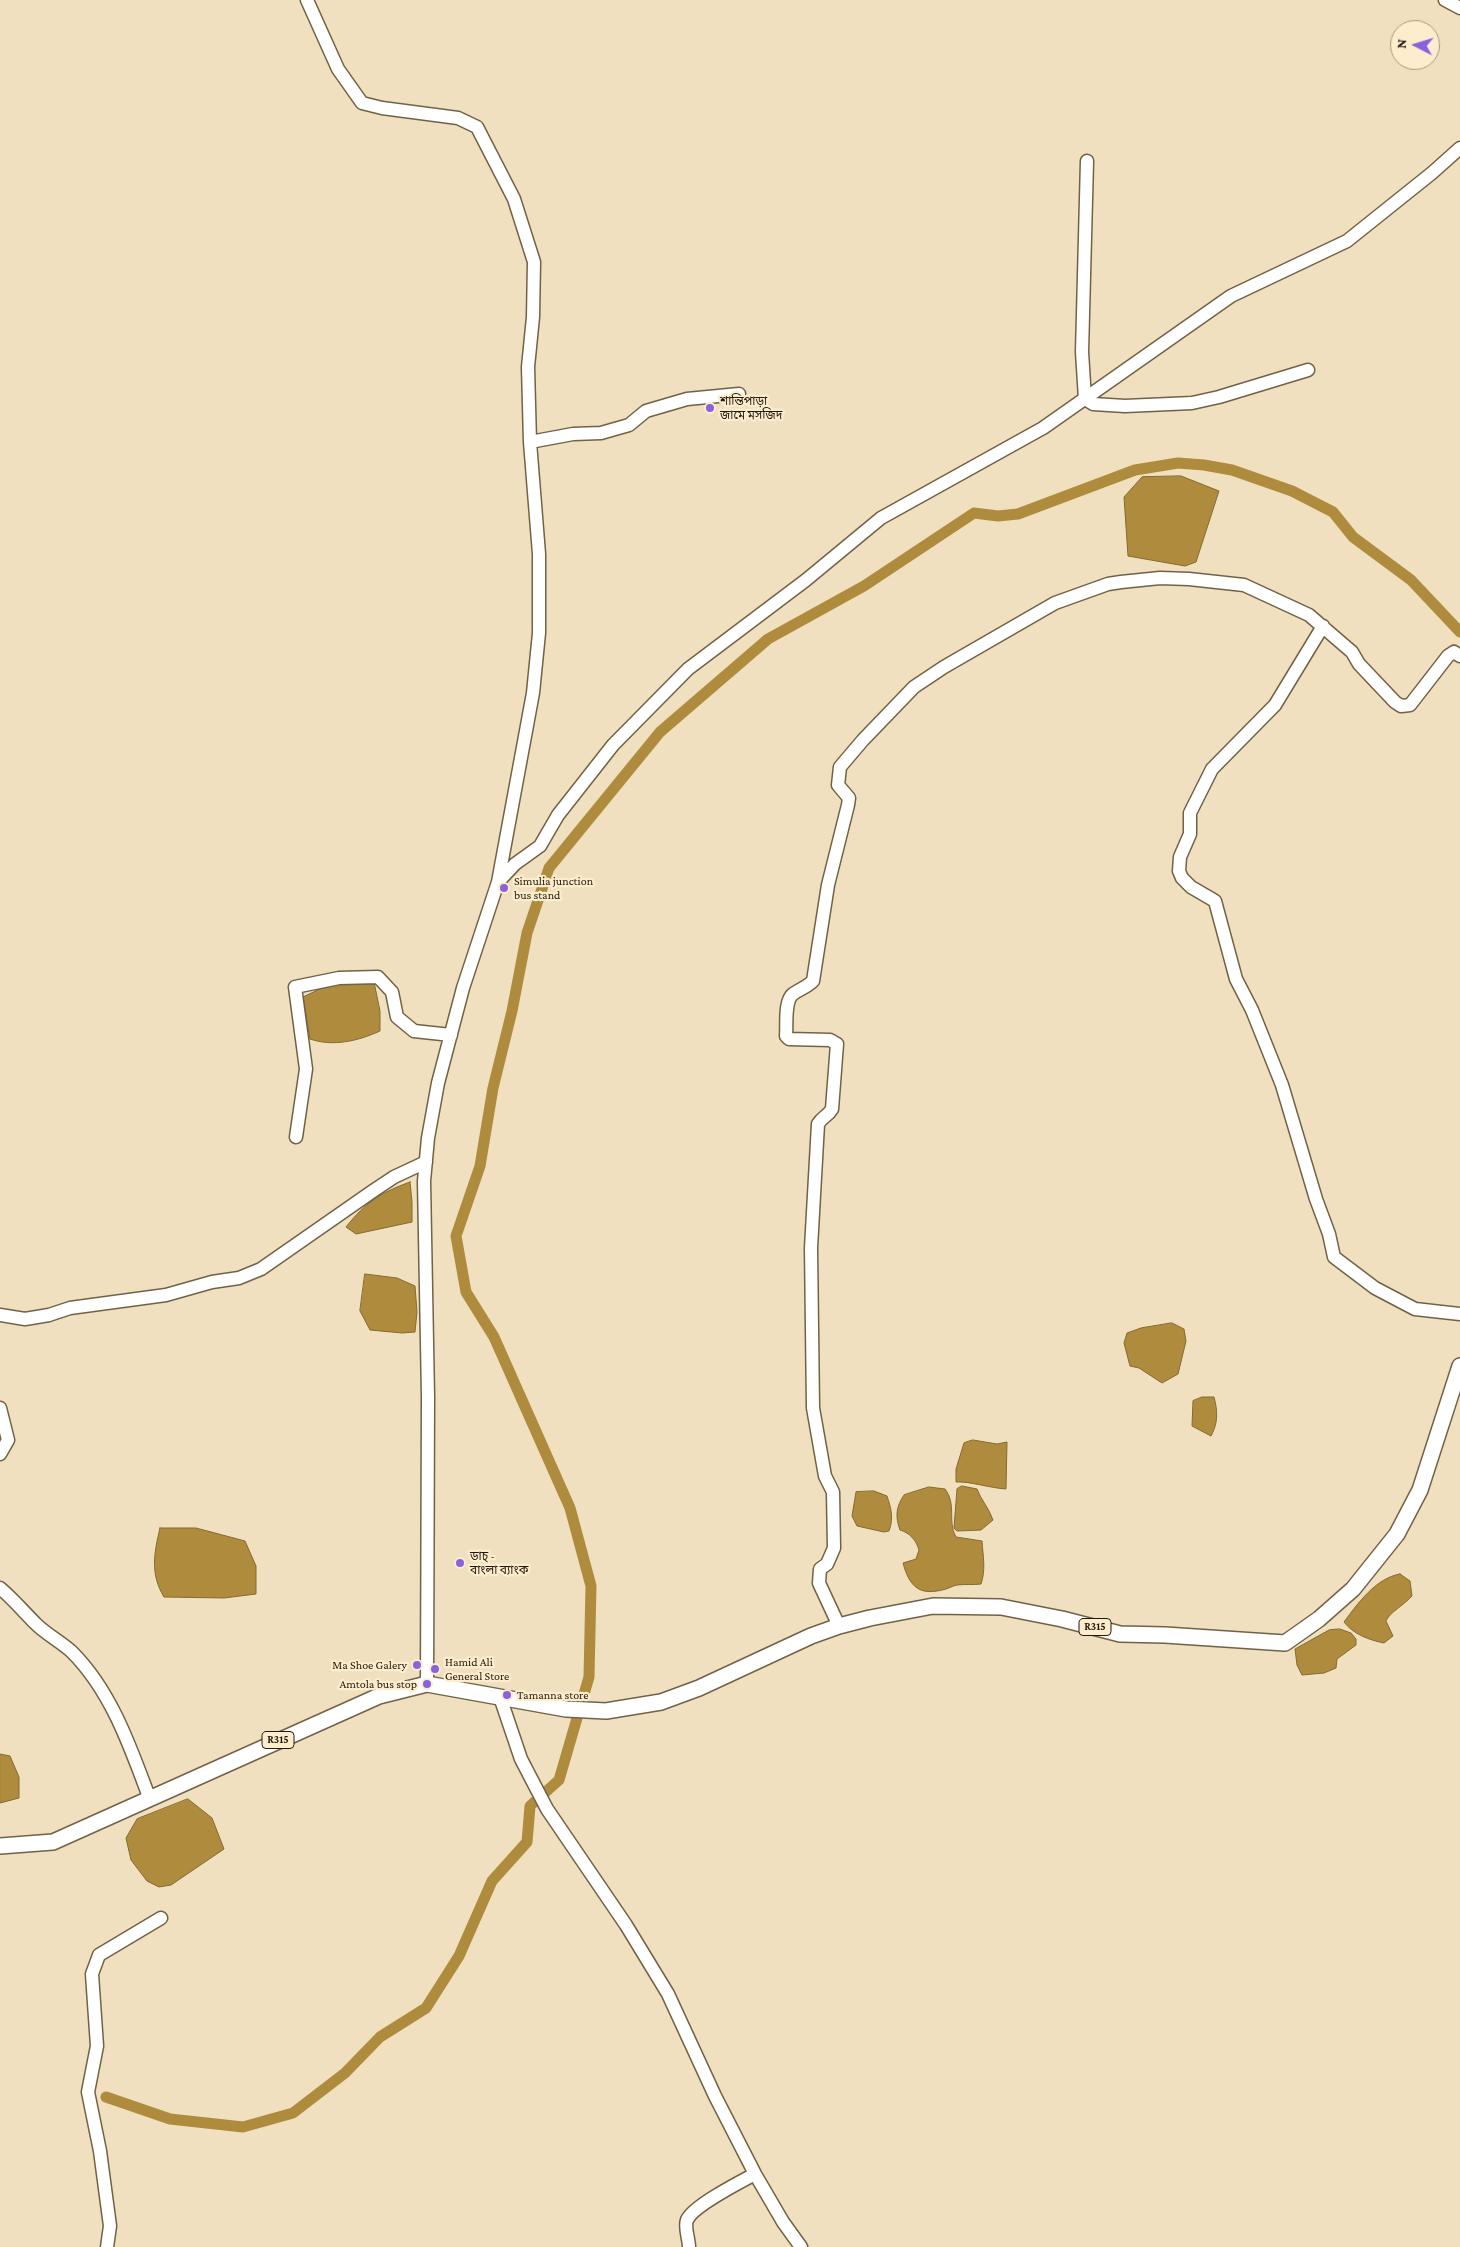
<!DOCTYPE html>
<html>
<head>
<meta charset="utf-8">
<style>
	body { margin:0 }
	#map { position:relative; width:1460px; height:2247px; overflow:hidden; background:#f0e0bf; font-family:"Crimson Pro",serif }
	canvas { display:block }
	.north { position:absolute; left:1390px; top:20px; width:50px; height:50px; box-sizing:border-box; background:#fdedcc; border:1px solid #a49880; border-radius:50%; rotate:275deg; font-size:14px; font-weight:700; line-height:20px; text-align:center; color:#1f190e }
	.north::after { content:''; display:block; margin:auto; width:18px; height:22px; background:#8962dd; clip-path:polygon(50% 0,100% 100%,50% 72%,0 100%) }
</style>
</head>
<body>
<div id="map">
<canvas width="1460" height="2247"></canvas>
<div class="north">N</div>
</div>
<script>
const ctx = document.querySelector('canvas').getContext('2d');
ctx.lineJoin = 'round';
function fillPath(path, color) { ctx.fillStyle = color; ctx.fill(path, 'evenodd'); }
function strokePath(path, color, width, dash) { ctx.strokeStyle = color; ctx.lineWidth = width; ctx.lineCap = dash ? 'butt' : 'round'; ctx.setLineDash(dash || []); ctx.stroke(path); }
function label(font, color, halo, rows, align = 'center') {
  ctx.font = font + ' "Crimson Pro","Noto Sans Bengali",serif'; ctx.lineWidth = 4.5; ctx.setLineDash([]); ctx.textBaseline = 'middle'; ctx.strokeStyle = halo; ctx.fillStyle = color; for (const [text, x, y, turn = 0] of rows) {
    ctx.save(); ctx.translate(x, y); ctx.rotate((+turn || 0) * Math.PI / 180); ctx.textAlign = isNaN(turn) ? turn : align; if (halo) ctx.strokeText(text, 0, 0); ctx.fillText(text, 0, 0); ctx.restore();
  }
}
const water = new Path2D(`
	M1181 476 1219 491 1196 562 1185 566 1128 556 1124 497 1142 477Z
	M354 982H374L380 1011V1031C358 1041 333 1047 310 1039L303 997 324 987Z
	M410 1182 412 1202V1222L356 1234 346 1227C366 1202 380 1193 410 1182Z
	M365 1274 397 1278 415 1286 417 1312 415 1332 402 1333 370 1330 360 1311Z
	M1172 1323 1184 1329 1186 1341 1178 1374 1162 1383 1139 1368 1130 1366 1124 1343 1127 1333 1141 1328Z
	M1202 1397H1214C1218 1412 1218 1423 1211 1436L1192 1426 1193 1401Z
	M973 1440 997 1444 1007 1442 1006 1489C990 1488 969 1481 956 1482V1469L964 1443Z
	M962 1486 977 1489C981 1500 989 1508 993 1520L981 1530 957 1531 954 1528 957 1489Z
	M929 1487 945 1489C957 1505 947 1520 956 1537L982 1541C983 1556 986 1570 981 1584 974 1585 965 1584 957 1585 952 1586 948 1589 942 1590 918 1596 909 1585 903 1563L916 1559 919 1550C916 1540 910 1533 900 1530 895 1516 896 1507 904 1495Z
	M874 1491 887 1496C891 1508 894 1518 889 1531L884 1532 857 1526 852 1516 856 1492Z
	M160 1528H196L245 1541 256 1566V1594L224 1598 164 1597C150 1574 154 1553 160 1528Z
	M1400 1574 1410 1581 1412 1596C1404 1605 1389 1613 1386 1621L1393 1636 1384 1643C1369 1640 1353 1634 1344 1622 1358 1603 1376 1578 1400 1574Z
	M1340 1629 1351 1633 1356 1639V1645L1337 1659 1336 1668 1324 1673 1302 1675 1297 1665 1295 1649 1329 1630Z
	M0 1754 10 1756 19 1777V1798L0 1803Z
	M188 1799 212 1818 224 1849 171 1885 159 1887 147 1881 131 1860 126 1838 137 1819Z`);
fillPath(water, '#af8c3d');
strokePath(water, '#846a2f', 1);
strokePath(new Path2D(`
	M106 2097 170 2119 243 2127 293 2113 345 2073 380 2037 426 2008 459 1956 492 1881 527 1842 530 1806 559 1780 589 1677 591 1586 570 1508 494 1337 466 1292 456 1236 480 1166 493 1088 512 1011 527 933 549 868 660 732 768 639 864 586 974 513 998 516 1018 514 1135 470 1178 463 1204 465 1232 470 1292 491 1333 512 1353 537 1411 580 1460 632`), '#af8c3d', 11);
const minor = new Path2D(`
	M307 0 338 69 362 103 382 108 458 118 477 127 514 199 534 262 533 317 528 367 530 442 539 554V633L533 693 498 882
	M1445 0 1460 8
	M1087 161 1082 352 1085 399 1093 404 1125 406 1192 403 1219 397 1308 370
	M530 442 573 434 601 433 629 425 646 411 687 399 739 394
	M1323 626 1275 705 1212 769 1190 813V834L1180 857 1179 871 1182 878 1191 887 1215 901 1236 979 1252 1010 1282 1085 1316 1199 1329 1234 1334 1257 1375 1288 1415 1309 1460 1314
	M296 1137 306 1069 295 987 339 978 378 977 392 992 397 1017 414 1031 451 1035
	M0 1315 25 1319 49 1315 70 1308 166 1295 212 1282 239 1278 261 1269 373 1191 394 1177 426 1162
	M0 1408 8 1440 0 1454
	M0 1588C13 1599 24 1612 36 1624 46 1634 61 1642 72 1652 111 1691 130 1746 149 1797
	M839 1626 819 1583 820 1569 827 1564 834 1548 833 1492 825 1476 813 1408 811 1248 818 1124C822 1117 828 1116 832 1109L837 1044 830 1040 789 1039 786 1036C787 1025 784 1001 793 994 800 989 807 987 813 981L828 885 848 805 849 798 838 785 840 767 863 740 914 687 944 667 1055 603 1108 584 1121 582 1160 578 1189 579 1244 585 1309 615 1352 652 1359 664 1395 702 1401 706 1410 705 1448 656 1454 652 1460 656
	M427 1684 428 1397 424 1181 428 1138 438 1083 463 988 498 882 515 864 540 846 558 815 613 745 688 669 806 580 881 518 1043 428 1231 296 1347 241 1432 173 1460 148
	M500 1697 521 1759 547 1809 626 1925 668 1994 715 2096 755 2174 783 2222 801 2247
	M107 2247 110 2226 100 2151 88 2092 97 2046 92 1974 99 1955 161 1918
	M689 2247C689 2239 684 2227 687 2220 693 2206 740 2182 755 2174`);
const major = new Path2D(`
	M0 1846 53 1842 379 1696 427 1684 566 1709 606 1711 661 1702 699 1688 811 1636 839 1626 870 1618 933 1606 1001 1607 1062 1619 1120 1634 1165 1635 1285 1643 1319 1619 1353 1589 1397 1534 1420 1490 1460 1366`);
strokePath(minor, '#716246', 15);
strokePath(major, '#716246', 18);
strokePath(minor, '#fff', 12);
strokePath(major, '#fff', 15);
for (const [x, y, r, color] of [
	[710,408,5,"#8962dd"],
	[504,888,5,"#8962dd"],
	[460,1563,5,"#8962dd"],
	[417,1665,5,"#8962dd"],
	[435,1669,5,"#8962dd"],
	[427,1684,5,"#8962dd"],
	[507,1695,5,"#8962dd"]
]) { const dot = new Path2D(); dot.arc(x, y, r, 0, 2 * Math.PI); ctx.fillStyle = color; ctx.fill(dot); strokePath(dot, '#fdedcc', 2); }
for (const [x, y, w] of [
	[1095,1627,32],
	[278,1740,32]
]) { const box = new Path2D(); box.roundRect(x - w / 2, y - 8.5, w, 17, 4); ctx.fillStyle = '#fdedcc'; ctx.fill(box); strokePath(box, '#1f190e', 1); }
label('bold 11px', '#1f190e', null, [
	["R315",1095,1627],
	["R315",278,1740]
]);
label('12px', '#1f190e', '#fdedcc', [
	["শান্তিপাড়া",720,401],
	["জামে মসজিদ",720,415],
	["Simulia junction",514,881],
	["bus stand",514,895],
	["ডাচ্ -",470,1556],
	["বাংলা ব্যাংক",470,1570],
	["Hamid Ali",445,1662],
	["General Store",445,1676],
	["Ma Shoe Galery",407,1665,"right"],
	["Amtola bus stop",417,1684,"right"],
	["Tamanna store",517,1695]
], 'left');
</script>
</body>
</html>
